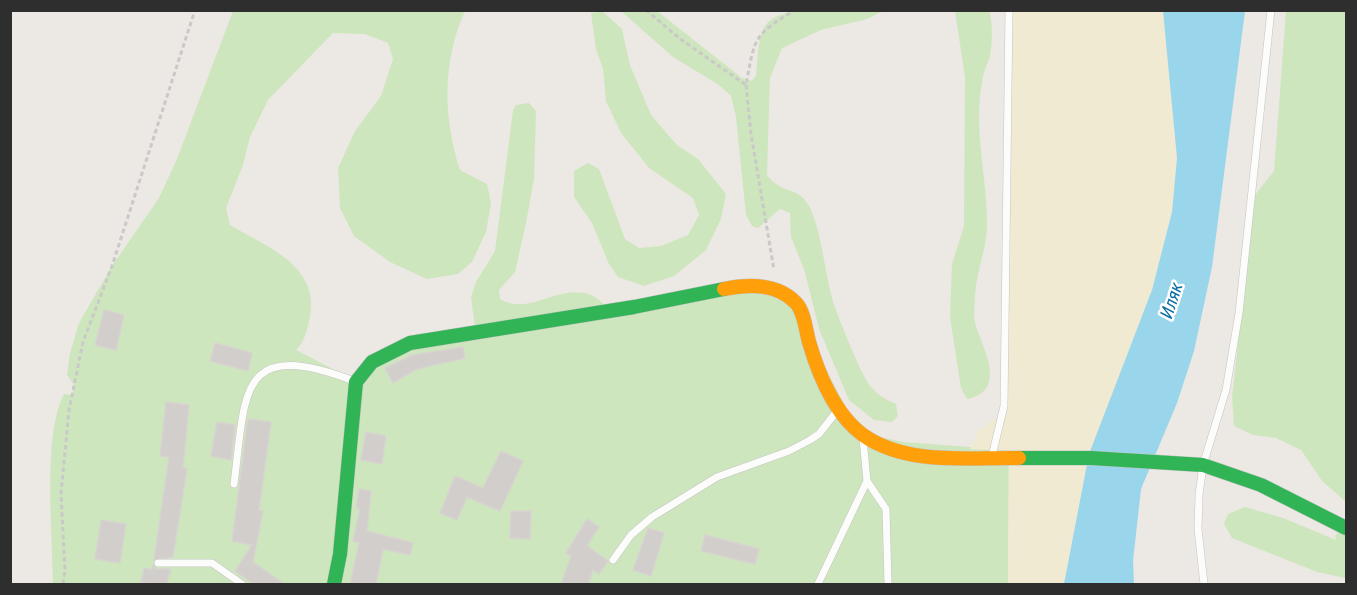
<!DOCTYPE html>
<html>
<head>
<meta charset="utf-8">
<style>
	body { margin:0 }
	#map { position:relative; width:1357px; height:595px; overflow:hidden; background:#ece8e4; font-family:"Roboto Condensed",sans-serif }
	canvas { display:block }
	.frame { position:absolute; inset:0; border:12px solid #2e2e2e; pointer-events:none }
</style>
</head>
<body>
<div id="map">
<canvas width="1357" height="595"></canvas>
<div class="frame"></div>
</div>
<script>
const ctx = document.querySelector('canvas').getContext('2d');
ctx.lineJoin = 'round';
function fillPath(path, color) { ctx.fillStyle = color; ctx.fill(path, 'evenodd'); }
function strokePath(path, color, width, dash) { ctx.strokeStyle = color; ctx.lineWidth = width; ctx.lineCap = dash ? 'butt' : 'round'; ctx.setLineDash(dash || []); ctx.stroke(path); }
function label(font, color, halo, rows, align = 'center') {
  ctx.font = font + ' "Roboto Condensed",sans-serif'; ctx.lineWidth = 5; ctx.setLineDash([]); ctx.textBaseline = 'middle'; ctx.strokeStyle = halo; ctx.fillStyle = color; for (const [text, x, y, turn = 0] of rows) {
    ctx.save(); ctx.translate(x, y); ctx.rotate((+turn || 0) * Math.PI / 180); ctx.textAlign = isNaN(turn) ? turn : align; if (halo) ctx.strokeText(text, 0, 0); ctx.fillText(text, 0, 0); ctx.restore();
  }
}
fillPath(new Path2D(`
	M233 11H465C442 62 443 117 460 170L487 184 491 203 486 232 472 262 458 274 427 279 390 262 354 236 340 208 338 168 355 131 381 96 393 59 388 43 365 34 333 33 268 100 250 137 243 165 226 208 230 225C269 248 323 267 309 322 306 334 304 342 296 350L356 381 362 367 475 329 471 297 476 282 495 251 513 110 516 105 529 103 536 111 534 179 526 223 515 272 499 290 500 299C530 317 557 283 591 295 597 297 604 305 610 309L780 285 860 433 904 442 1009 450 1008 584H53C53 536 42 435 64 394L72 395 74 385 67 375 70 353 79 323 112 266 159 198 177 159Z
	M602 11 622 29 630 65 651 115 677 145 698 159 726 194 721 219 706 250 674 276 644 286 618 277 609 264 592 223 574 197V171L588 163 599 169 625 239 639 248 661 246 688 235 699 215 693 198 649 168 621 133 606 101 603 69 596 49 591 13Z
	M621 11H657L742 78 752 81 756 75C758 61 757 37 766 25 783 1 855 10 883 11L867 19 821 30 782 48 770 78 767 175C782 196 800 184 811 210 823 239 824 269 832 298 836 313 860 371 868 383 875 393 884 399 896 404L898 416 892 422 874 420 849 400 819 329 804 269 791 237 790 213 780 209 758 228 752 226 746 215 736 117 731 96 719 85 673 57Z
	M955 11H990C992 25 993 42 990 56 987 65 983 73 982 82 973 131 988 180 987 228 986 251 976 273 975 296 975 304 973 316 975 323 982 347 1009 391 967 399L961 388 950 317 952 264 964 226 965 77Z
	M1286 11H1346V502L1322 481 1301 450 1276 438 1253 435 1234 426 1232 397 1255 195 1274 171Z
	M1245 507 1283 518 1336 540 1335 536 1346 523V583L1345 578 1317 572 1232 538 1224 524 1228 514Z`), '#cee6be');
fillPath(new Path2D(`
	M1008 11H1163L1177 158 1172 212 1152 290 1089 454 1064 584H1008L1009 451 970 449 979 430 1001 415 1008 386Z`), '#f0ead3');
fillPath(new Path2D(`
	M1163 11H1245L1212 267 1194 351 1177 403 1141 489 1133 561 1134 584H1064L1089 454 1152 290 1172 212 1177 158Z`), '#99d6ec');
const building = new Path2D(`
	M104 310 124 315 116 350 95 345Z
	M215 343 252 353 248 371 210 361Z
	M463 347 465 358 417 369 393 383 385 368 413 355Z
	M166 402 189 405 183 468 187 469 173 557 154 560 169 457 160 456Z
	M248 419 271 422 259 510 263 511 253 562 286 585H255L235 571 252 545 232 541Z
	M217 422 235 425 231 460 211 456Z
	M366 432 386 436 382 464 361 460Z
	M501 451 523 461 500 511 467 497 457 520 440 513 455 476 483 488Z
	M359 489 371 491 367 531 413 543 410 555 383 549 376 585H350L359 543 353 541 360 509 356 508Z
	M511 511H531L530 539 510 538Z
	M587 519 599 527 587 546 608 561 599 574 593 570 588 585H561L571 556 566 553Z
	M101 520 126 524 120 563 95 559Z
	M648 528 664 533 651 576 633 570Z
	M705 535 759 549 755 564 701 551Z
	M153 565 157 569H171L166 585 141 582 144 568 152 570Z`);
fillPath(building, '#d1cecb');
strokePath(building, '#d7d4d0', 1.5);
const lane = new Path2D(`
	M992 456 1004 406 1009 10
	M867 481 886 509 888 584
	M234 484C246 391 238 337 354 381
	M613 560 631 535 652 517 717 477 789 451 810 440 819 434 837 411
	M158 563H212L242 584
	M818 584 867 481 863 439
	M1204 584 1198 529 1199 495 1203 465 1226 390 1239 313 1271 10`);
const fast = new Path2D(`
	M1019 458H1091L1203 465 1261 485 1346 528
	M334 584 340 554 356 382 372 362 410 343 634 307 724 289`);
const slow = new Path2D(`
	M724 289C749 284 777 283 796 303 804 311 806 331 809 342 818 373 835 415 863 435 907 466 969 457 1019 458`);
strokePath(lane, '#c5c4c5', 8);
strokePath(fast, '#c5c4c5', 15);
strokePath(slow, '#c5c4c5', 15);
strokePath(new Path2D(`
	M646 10 679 38 746 85C755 38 752 36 795 10
	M746 85 751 134 774 270
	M63 584 65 570 61 494 69 410 83 342 112 266 195 10`), '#c9c9c8', 3, [4.5, 3]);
strokePath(lane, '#fcfcfb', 7);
strokePath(fast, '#30b455', 14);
strokePath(slow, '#ff9f0a', 14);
label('italic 18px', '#0d6fa3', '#fff', [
	["Иляк",1173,301,-72]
]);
</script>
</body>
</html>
